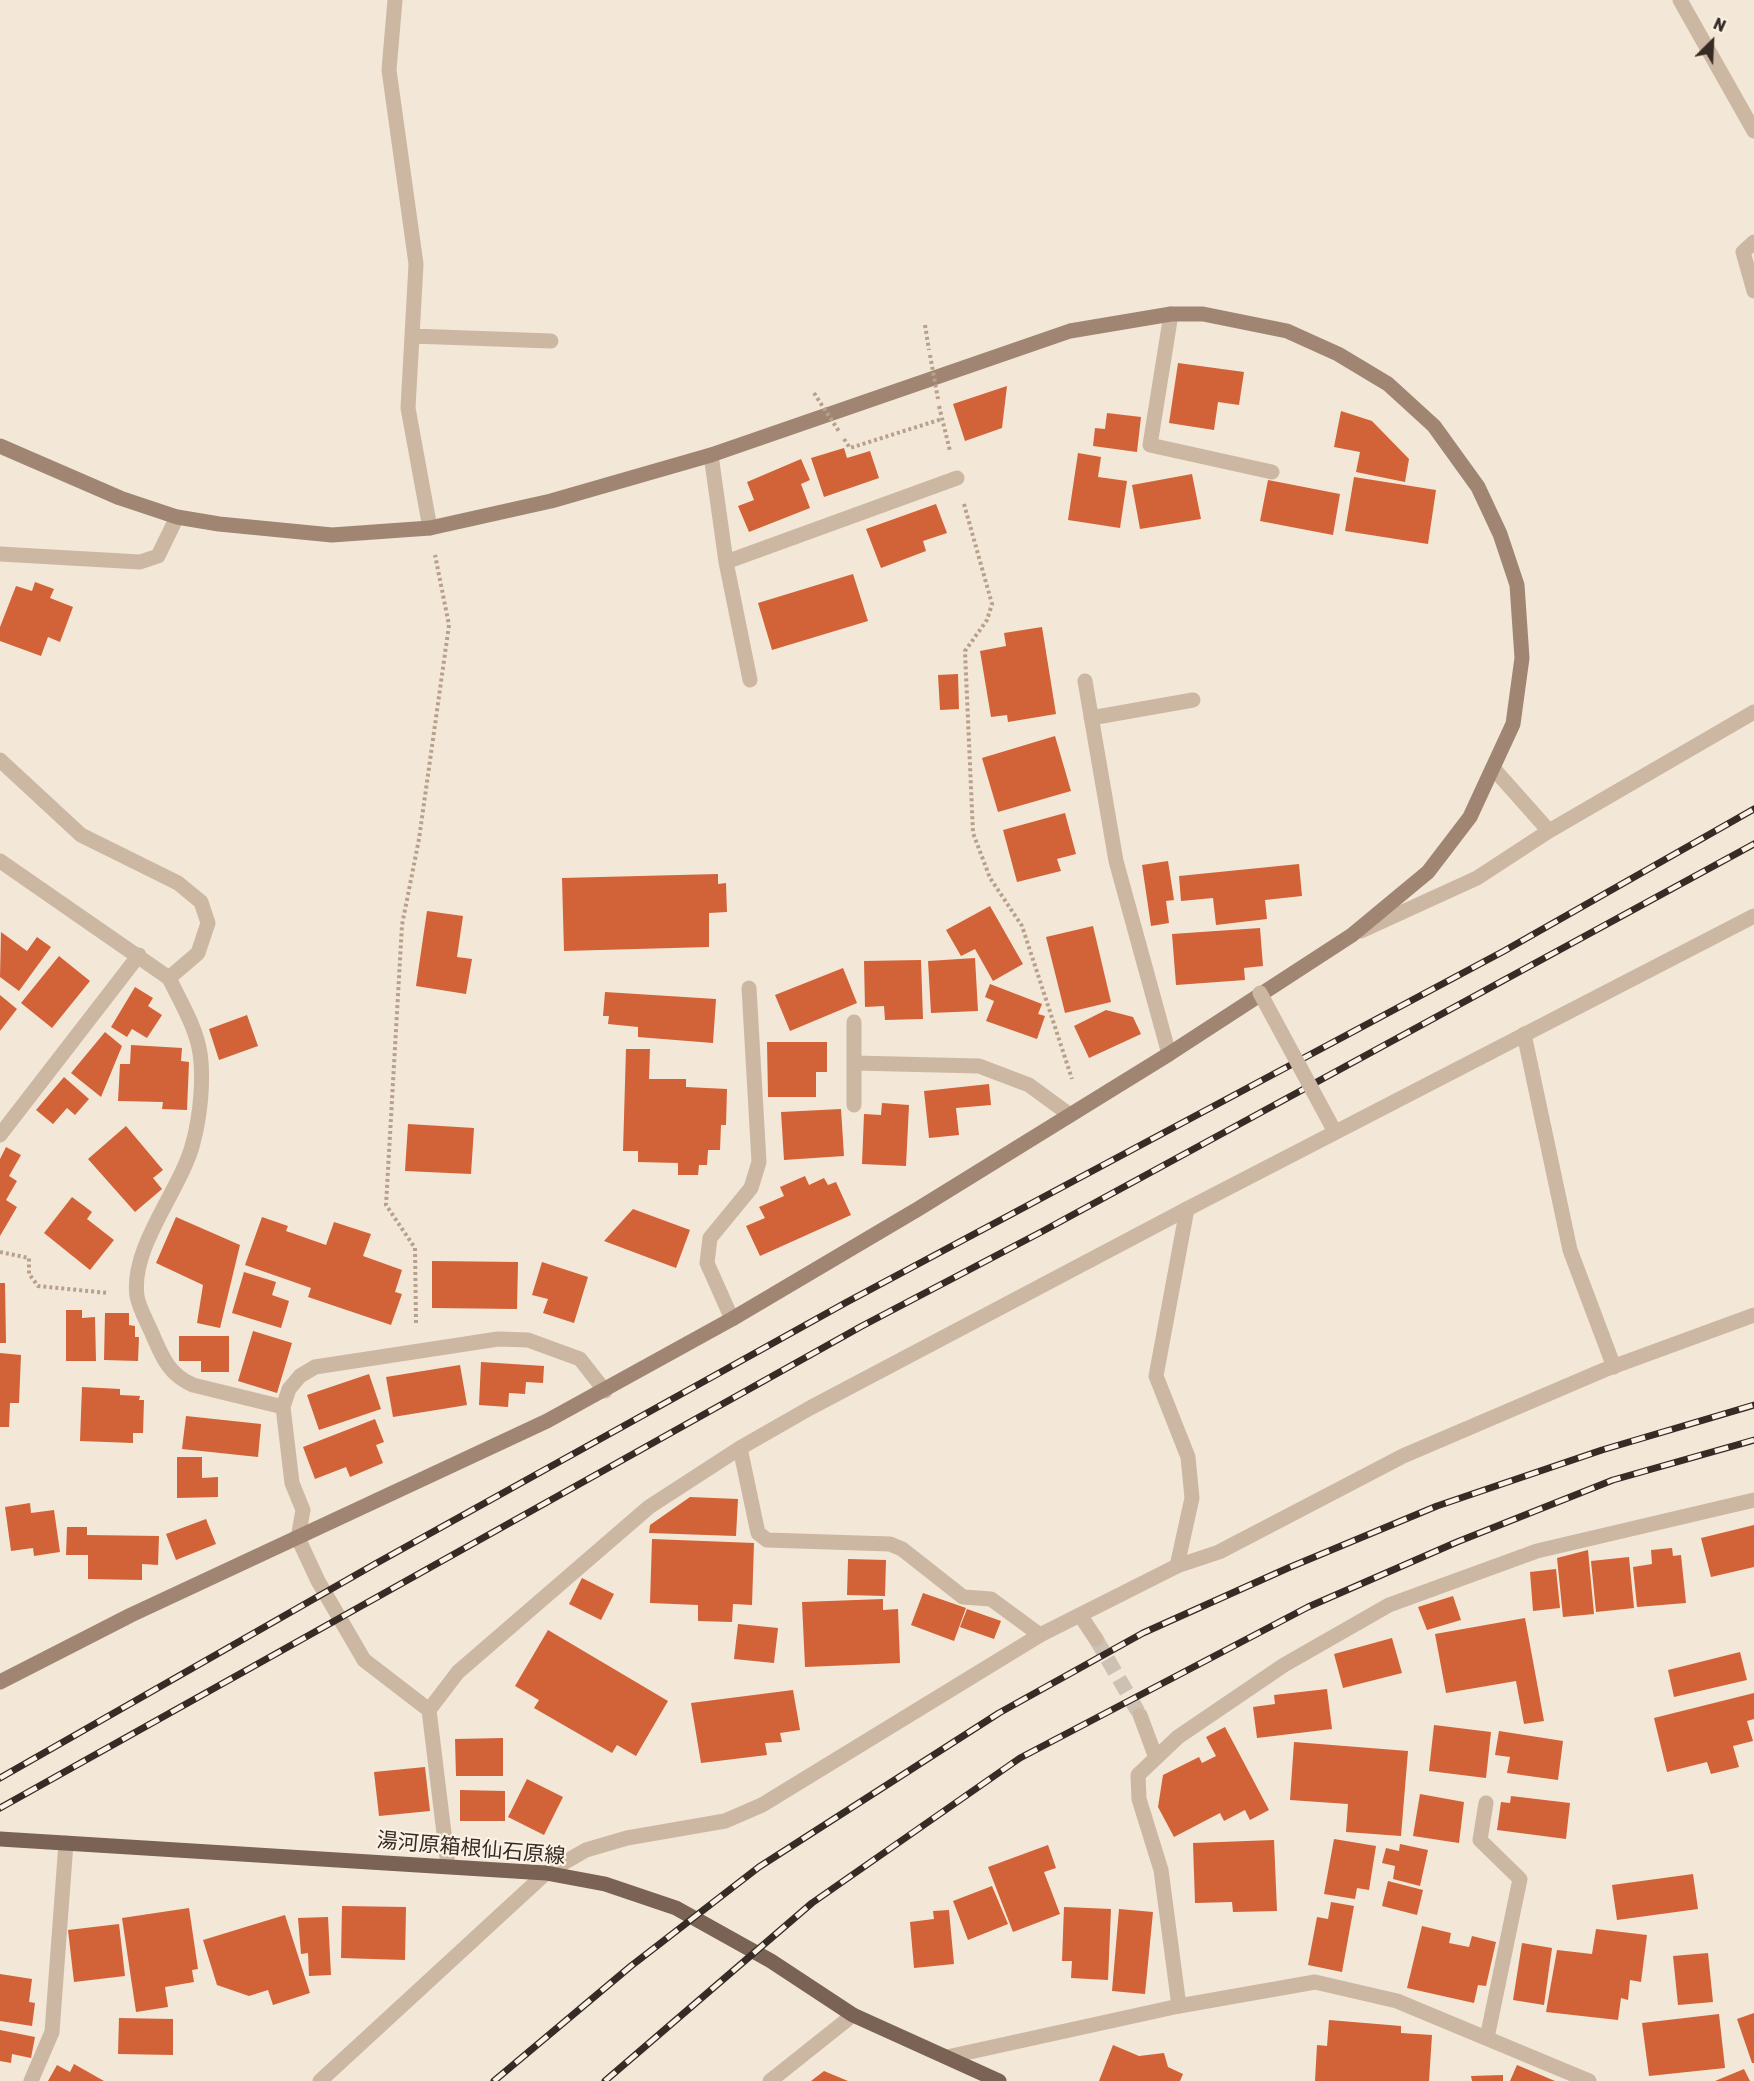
<!DOCTYPE html>
<html>
<head>
<meta charset="utf-8">
<style>
	body { margin:0 }
	#map { position:relative; width:1754px; height:2081px; overflow:hidden; background:#f3e7d7; font-family:Rubik,sans-serif }
	canvas { display:block }
	.north { position:absolute; left:1682px; top:12px; width:60px; height:60px; -webkit-text-stroke:4px #fbf1e4; paint-order:stroke; rotate:24deg; font-size:16px; font-weight:700; line-height:24px; text-align:center; color:#362b25 }
	.north::after { content:''; display:block; margin:auto; width:21px; height:27px; background:#362b25; clip-path:polygon(50% 0,100% 100%,50% 72%,0 100%) }
</style>
</head>
<body>
<div id="map">
<canvas width="1754" height="2081"></canvas>
<div class="north">N</div>
</div>
<script>
const ctx = document.querySelector('canvas').getContext('2d');
ctx.lineJoin = 'round';
function fillPath(path, color) { ctx.fillStyle = color; ctx.fill(path, 'evenodd'); }
function strokePath(path, color, width, dash) { ctx.strokeStyle = color; ctx.lineWidth = width; ctx.lineCap = dash ? 'butt' : 'round'; ctx.setLineDash(dash || []); ctx.stroke(path); }
function label(font, color, halo, rows, align = 'center') {
  ctx.font = font + ' Rubik,"Noto Sans JP",sans-serif'; ctx.lineWidth = 4.5; ctx.setLineDash([]); ctx.textBaseline = 'middle'; ctx.strokeStyle = halo; ctx.fillStyle = color; for (const [text, x, y, turn = 0] of rows) {
    ctx.save(); ctx.translate(x, y); ctx.rotate((+turn || 0) * Math.PI / 180); ctx.textAlign = isNaN(turn) ? turn : align; if (halo) ctx.strokeText(text, 0, 0); ctx.fillText(text, 0, 0); ctx.restore();
  }
}
fillPath(new Path2D(`
	M1178 363 1244 372 1239 405 1218 402 1214 430 1169 423Z
	M1007 386 1002 428 965 441 953 404Z
	M1341 411 1372 421 1409 459 1405 482 1356 472 1360 452 1334 447Z
	M1107 413 1141 417 1137 452 1093 446 1095 428 1105 429Z
	M844 448 847 458 870 451 879 478 824 497 811 458Z
	M1078 453 1101 457 1098 477 1127 481 1120 528 1068 520Z
	M801 459 810 480 801 484 810 508 749 532 738 506 754 500 747 482Z
	M1192 474 1201 519 1140 529 1132 485Z
	M1354 477 1436 490 1428 544 1345 531Z
	M1268 480 1340 494 1333 535 1260 521Z
	M936 504 947 533 923 541 926 551 881 568 866 529Z
	M853 574 868 621 772 650 758 603Z
	M35 582 54 589 50 598 73 607 60 642 48 637 41 656 0 641V627L16 586 32 591Z
	M1042 627 1056 714 1008 722 1007 715 991 717 980 651 1006 646 1004 633Z
	M958 674 959 709 940 710 938 675Z
	M1055 736 1071 791 998 812 982 758Z
	M1065 813 1076 854 1057 859 1061 871 1017 882 1003 830Z
	M1168 861 1174 900 1166 901 1169 923 1151 926 1142 865Z
	M1299 864 1302 896 1265 900 1267 919 1216 925 1213 898 1181 901 1179 876Z
	M718 874V884L726 883 727 912 709 913V947L564 951 562 878Z
	M990 906 1023 964 993 981 975 949 961 956 946 930Z
	M427 911 463 916 457 957 472 959 466 994 416 986Z
	M1093 926 1111 1002 1065 1013 1046 937Z
	M1260 928 1263 966 1244 968 1245 980 1176 985 1172 934Z
	M1 932 27 951 37 937 51 947 19 991 0 977Z
	M59 956 90 981 52 1028 21 1003Z
	M975 958 978 1011 931 1013 928 961Z
	M921 960 923 1019 885 1020 884 1006 865 1007 864 961Z
	M843 968 857 1003 790 1031 775 995Z
	M990 984 1042 1004 1038 1014 1045 1016 1037 1039 986 1021 994 1001 985 997Z
	M135 987 153 998 148 1006 162 1015 147 1038 132 1029 127 1037 111 1027Z
	M605 992 716 999 713 1043 638 1037V1027L608 1024 609 1016H603Z
	M0 995 17 1009 0 1031Z
	M1106 1010 1133 1017 1141 1034 1089 1058 1074 1026Z
	M247 1015 258 1046 219 1060 209 1029Z
	M105 1032 122 1046 101 1097 71 1073Z
	M767 1042H827V1072H816V1097H768Z
	M131 1045 182 1048 181 1061 189 1062 187 1110 162 1109 163 1102 118 1101 120 1064H130Z
	M626 1049H650L649 1079H686V1087L727 1089 726 1125H721L720 1150H708L707 1165H699L698 1175H678V1163L638 1162V1151H623Z
	M64 1077 89 1099 75 1115 67 1108 53 1124 36 1110Z
	M989 1084 991 1105 956 1108 959 1135 929 1138 924 1091Z
	M882 1103 909 1105 906 1166 862 1164 864 1114 881 1115Z
	M841 1109 844 1156 784 1160 781 1112Z
	M408 1124 474 1128 471 1174 405 1171Z
	M126 1126 163 1170 153 1178 162 1189 135 1212 88 1159Z
	M6 1147 21 1155 9 1176 17 1181 6 1200 17 1207 0 1236V1159Z
	M805 1176 809 1185 824 1178 828 1185 836 1182 851 1215 760 1256 746 1226 765 1218 759 1207 784 1196 780 1187Z
	M72 1197 92 1212 87 1219 114 1240 90 1270 44 1233Z
	M633 1209 690 1230 676 1268 604 1241Z
	M176 1217 240 1245 220 1328 197 1323 203 1285 156 1263Z
	M262 1217 288 1226 286 1231 326 1245 334 1222 371 1234 363 1256 402 1270 395 1292 402 1294 391 1325 308 1297 311 1288 245 1265Z
	M432 1261 518 1262 517 1309 432 1308Z
	M542 1262 588 1277 574 1323 543 1313 548 1299 532 1295Z
	M244 1272 276 1282 272 1295 289 1301 281 1328 232 1313Z
	M0 1283H5L6 1343H0Z
	M66 1310H82V1318L95 1317 96 1361H66Z
	M105 1313H129V1325L135 1326V1337H139L138 1361 104 1360Z
	M253 1331 292 1343 277 1393 238 1381Z
	M179 1336H229V1372H201V1361H179Z
	M0 1353 21 1355 19 1403H10L9 1427H0Z
	M481 1362 544 1366 543 1383 526 1382 525 1394 509 1393 508 1407 479 1405Z
	M460 1365 467 1405 393 1417 386 1377Z
	M369 1374 381 1409 319 1430 307 1395Z
	M82 1387 120 1389V1395L140 1396 139 1400H144L143 1433H133V1443L80 1441Z
	M186 1416 261 1424 258 1457 182 1449Z
	M375 1419 384 1442 376 1445 383 1463 350 1477 346 1467 315 1479 303 1447Z
	M177 1457H202V1478L218 1477V1497L177 1498Z
	M690 1497 738 1499 736 1536 649 1533 650 1525Z
	M30 1503 31 1513 54 1510 60 1552 34 1556 33 1548 11 1551 5 1507Z
	M206 1519 216 1544 176 1560 166 1534Z
	M1754 1525V1567L1711 1577 1701 1538Z
	M67 1527H87V1535L159 1536 158 1565 142 1564V1580L88 1579V1555H66Z
	M652 1539 754 1543 752 1605 733 1604 732 1622 698 1621V1605L650 1603Z
	M1672 1548 1673 1556 1681 1555 1686 1603 1637 1607 1633 1567 1652 1564 1651 1550Z
	M1588 1550 1594 1614 1563 1617 1557 1558Z
	M1629 1557 1634 1608 1596 1612 1591 1561Z
	M848 1559 886 1560 885 1596 847 1595Z
	M1556 1569 1560 1608 1533 1611 1530 1572Z
	M582 1578 614 1594 601 1620 569 1604Z
	M923 1593 966 1608 954 1641 911 1625Z
	M1453 1596 1461 1620 1427 1630 1418 1607Z
	M883 1599V1610L898 1609 900 1663 805 1667 802 1602Z
	M967 1609 1001 1621 994 1639 960 1627Z
	M1525 1618 1544 1721 1524 1724 1516 1681 1446 1693 1435 1634Z
	M738 1624 778 1628 774 1663 734 1659Z
	M548 1630 668 1701 636 1756 617 1745 612 1753 534 1708 539 1700 515 1686Z
	M1392 1638 1402 1673 1343 1688 1334 1654Z
	M1740 1652 1747 1680 1674 1697 1668 1670Z
	M1327 1689 1332 1729 1257 1738 1253 1707 1275 1704 1274 1695Z
	M793 1690 800 1730 780 1733 782 1742 765 1743 767 1755 701 1763 691 1703Z
	M1754 1693V1719L1747 1721 1753 1741 1733 1746 1739 1767 1711 1774 1707 1762 1667 1772 1654 1718Z
	M1434 1725 1491 1732 1486 1778 1429 1771Z
	M1225 1727 1269 1810 1250 1820 1245 1810 1224 1821 1220 1813 1174 1837 1158 1807 1163 1775 1199 1757 1202 1763 1216 1756 1206 1737Z
	M1499 1731 1563 1741 1558 1780 1507 1773 1510 1757 1495 1755Z
	M503 1738V1776H456L455 1739Z
	M1294 1742 1408 1751 1401 1836 1346 1832 1348 1804 1290 1800Z
	M425 1767 430 1811 379 1816 374 1772Z
	M527 1779 563 1797 544 1835 508 1817Z
	M460 1790 505 1791V1821H460Z
	M1420 1794 1464 1802 1459 1843 1413 1836Z
	M1511 1796 1570 1803 1566 1839 1497 1830 1501 1802 1510 1803Z
	M1334 1839 1376 1846 1369 1890 1357 1888 1355 1899 1324 1894Z
	M1274 1840 1277 1911 1233 1912 1232 1902 1195 1903 1193 1843Z
	M1400 1844 1428 1850 1420 1886 1393 1879 1395 1866 1382 1863 1386 1848 1399 1851Z
	M1048 1845 1056 1868 1044 1872 1060 1914 1013 1932 988 1867Z
	M1693 1874 1698 1909 1617 1920 1612 1885Z
	M1388 1881 1423 1890 1417 1915 1382 1906Z
	M992 1886 1008 1924 968 1940 953 1901Z
	M1331 1902 1354 1906 1342 1972 1308 1965 1317 1917 1328 1919Z
	M342 1906 406 1907 405 1960 341 1958Z
	M1064 1907 1111 1909 1108 1980 1071 1978 1072 1961H1062Z
	M189 1908 198 1969 192 1970 194 1982 165 1987 168 2007 136 2012 122 1918Z
	M1119 1909 1153 1912 1145 1994 1112 1991Z
	M949 1910 954 1964 914 1968 910 1922 934 1919 933 1911Z
	M285 1915 310 1993 273 2005 268 1990 249 1996 217 1985 203 1940Z
	M328 1917 331 1975 309 1976 308 1953 301 1954 298 1918Z
	M119 1924 125 1976 74 1982 68 1930Z
	M1422 1926 1451 1933 1449 1943 1469 1947 1472 1936 1496 1942 1486 1986 1478 1985 1474 2003 1407 1988Z
	M1596 1929 1647 1935 1641 1982 1630 1980 1628 2000 1621 1998 1618 2020 1546 2012 1557 1950 1592 1954Z
	M1522 1943 1552 1948 1544 2005 1513 2000Z
	M1708 1953 1713 2002 1678 2005 1673 1956Z
	M0 1974 32 1979 29 2002 35 2003 32 2026 0 2021Z
	M1754 2013V2063H1752L1737 2019Z
	M1719 2014 1725 2068 1649 2076 1642 2023Z
	M119 2018 173 2019V2055L118 2054Z
	M1329 2020 1401 2026V2033L1432 2035 1429 2081H1315L1317 2045 1327 2046Z
	M0 2030 35 2037 31 2058 12 2054 11 2063 0 2061Z
	M1113 2045 1139 2056 1164 2053 1168 2067 1183 2074 1180 2081H1099Z
	M74 2064 104 2081H48L57 2065 70 2072Z
	M1517 2065 1555 2081H1510Z
	M1744 2069 1750 2081H1715Z
	M824 2071 848 2081H811Z
	M1503 2075V2081H1472L1471 2076Z`), '#d26237');
strokePath(new Path2D(`
	M1096 1639 1140 1715`), '#cdc1b3', 15, [15, 8]);
strokePath(new Path2D(`
	M925 325 929 350
	M939 406 950 451
	M844 439 850 448 942 419
	M964 504 992 604 987 620 965 651 973 833 990 878 1022 926 1072 1079
	M0 1252 29 1258V1274L38 1286 108 1293
	M416 1323 415 1248 386 1205 402 925 419 839 449 625 435 555`), '#b8a18c', 4, [3, 3]);
strokePath(new Path2D(`
	M395 0 389 70 416 264 408 408 430 528
	M1171 314 1150 445 1272 472
	M412 336 551 341
	M711 455 726 562 750 680
	M726 562 957 478
	M1085 681 1116 861 1169 1054
	M1091 718 1193 700
	M169 978C180 1001 196 1027 200 1053 204 1080 200 1117 193 1143 181 1190 130 1247 137 1296 139 1309 149 1325 154 1338 163 1359 170 1375 193 1385L283 1407
	M1524 1034 1570 1250 1614 1367
	M740 1448 758 1533 767 1540 890 1544 902 1549 963 1597 991 1599 1040 1635
	M298 1538 303 1510 292 1483 283 1407 289 1389 300 1376 315 1367 498 1339 528 1340 580 1359 605 1391
	M1177 1566 1192 1498 1188 1457 1156 1376 1187 1209
	M1486 1803 1480 1840 1520 1879 1487 2038
	M1179 2006 1161 1870 1139 1799 1138 1775 1178 1737 1284 1665 1389 1605 1537 1551 1754 1500
	M31 2081 52 2032 66 1843`), '#ccb7a2', 15);
strokePath(new Path2D(`
	M1680 0 1754 131
	M1754 242 1743 252 1754 291
	M0 554 140 562 158 556 177 517
	M0 760 81 835 178 883 201 902 208 923 198 953 169 978 0 861
	M1493 768 1549 831
	M1361 931 1477 878 1549 831 1754 712
	M854 1022V1105
	M854 1063 979 1066 1029 1085 1070 1115
	M0 1135 139 955
	M732 1319 707 1263 710 1238 751 1188 759 1162 749 988
	M298 1538 318 1581 364 1660 429 1710 448 1866
	M1080 1615 1096 1639
	M429 1710 458 1672 649 1507 740 1448 810 1408 1187 1209 1754 916
	M1140 1715 1156 1758
	M947 2057 1179 2006 1315 1982 1397 2001 1589 2081
	M320 2081 546 1873 586 1850 627 1838 725 1821 762 1805 1040 1635 1177 1566 1219 1552 1403 1456 1604 1370 1754 1315
	M770 2081 853 2015`), '#ccb7a2', 15);
strokePath(new Path2D(`
	M0 446 120 498 177 517 219 524 332 535 430 528 551 501 711 455 1070 331 1171 314H1203L1287 331 1338 354 1388 384 1434 426 1478 487 1500 534 1517 585 1522 658 1513 724 1470 817 1428 872 1352 935 1169 1054 918 1209 732 1319 547 1421 131 1615 0 1682`), '#a08573', 15);
strokePath(new Path2D(`
	M0 1839 546 1873 605 1884 676 1908 771 1961 853 2015 999 2081`), '#7a6355', 15);
const rail = new Path2D(`
	M0 1778 375 1564 847 1302 1504 951 1754 809
	M0 1808 862 1326 1043 1231 1754 844
	M494 2081 631 1966 759 1867 999 1713 1143 1633 1288 1568 1437 1506 1602 1450 1754 1405
	M605 2081 812 1903 1020 1758 1308 1607 1457 1542 1613 1480 1754 1440`);
strokePath(rail, '#362b25', 7);
strokePath(rail, '#fbf1e4', 4.5, [14]);
strokePath(new Path2D(`
	M930 355 938 399
	M814 393 840 433`), '#b8a18c', 4, [3, 3]);
strokePath(new Path2D(`
	M1260 993 1335 1132`), '#ccb7a2', 15);
label('21px', '#362b25', '#fbf1e4', [
	["湯河原箱根仙石原線",471,1849,5]
]);
</script>
</body>
</html>
